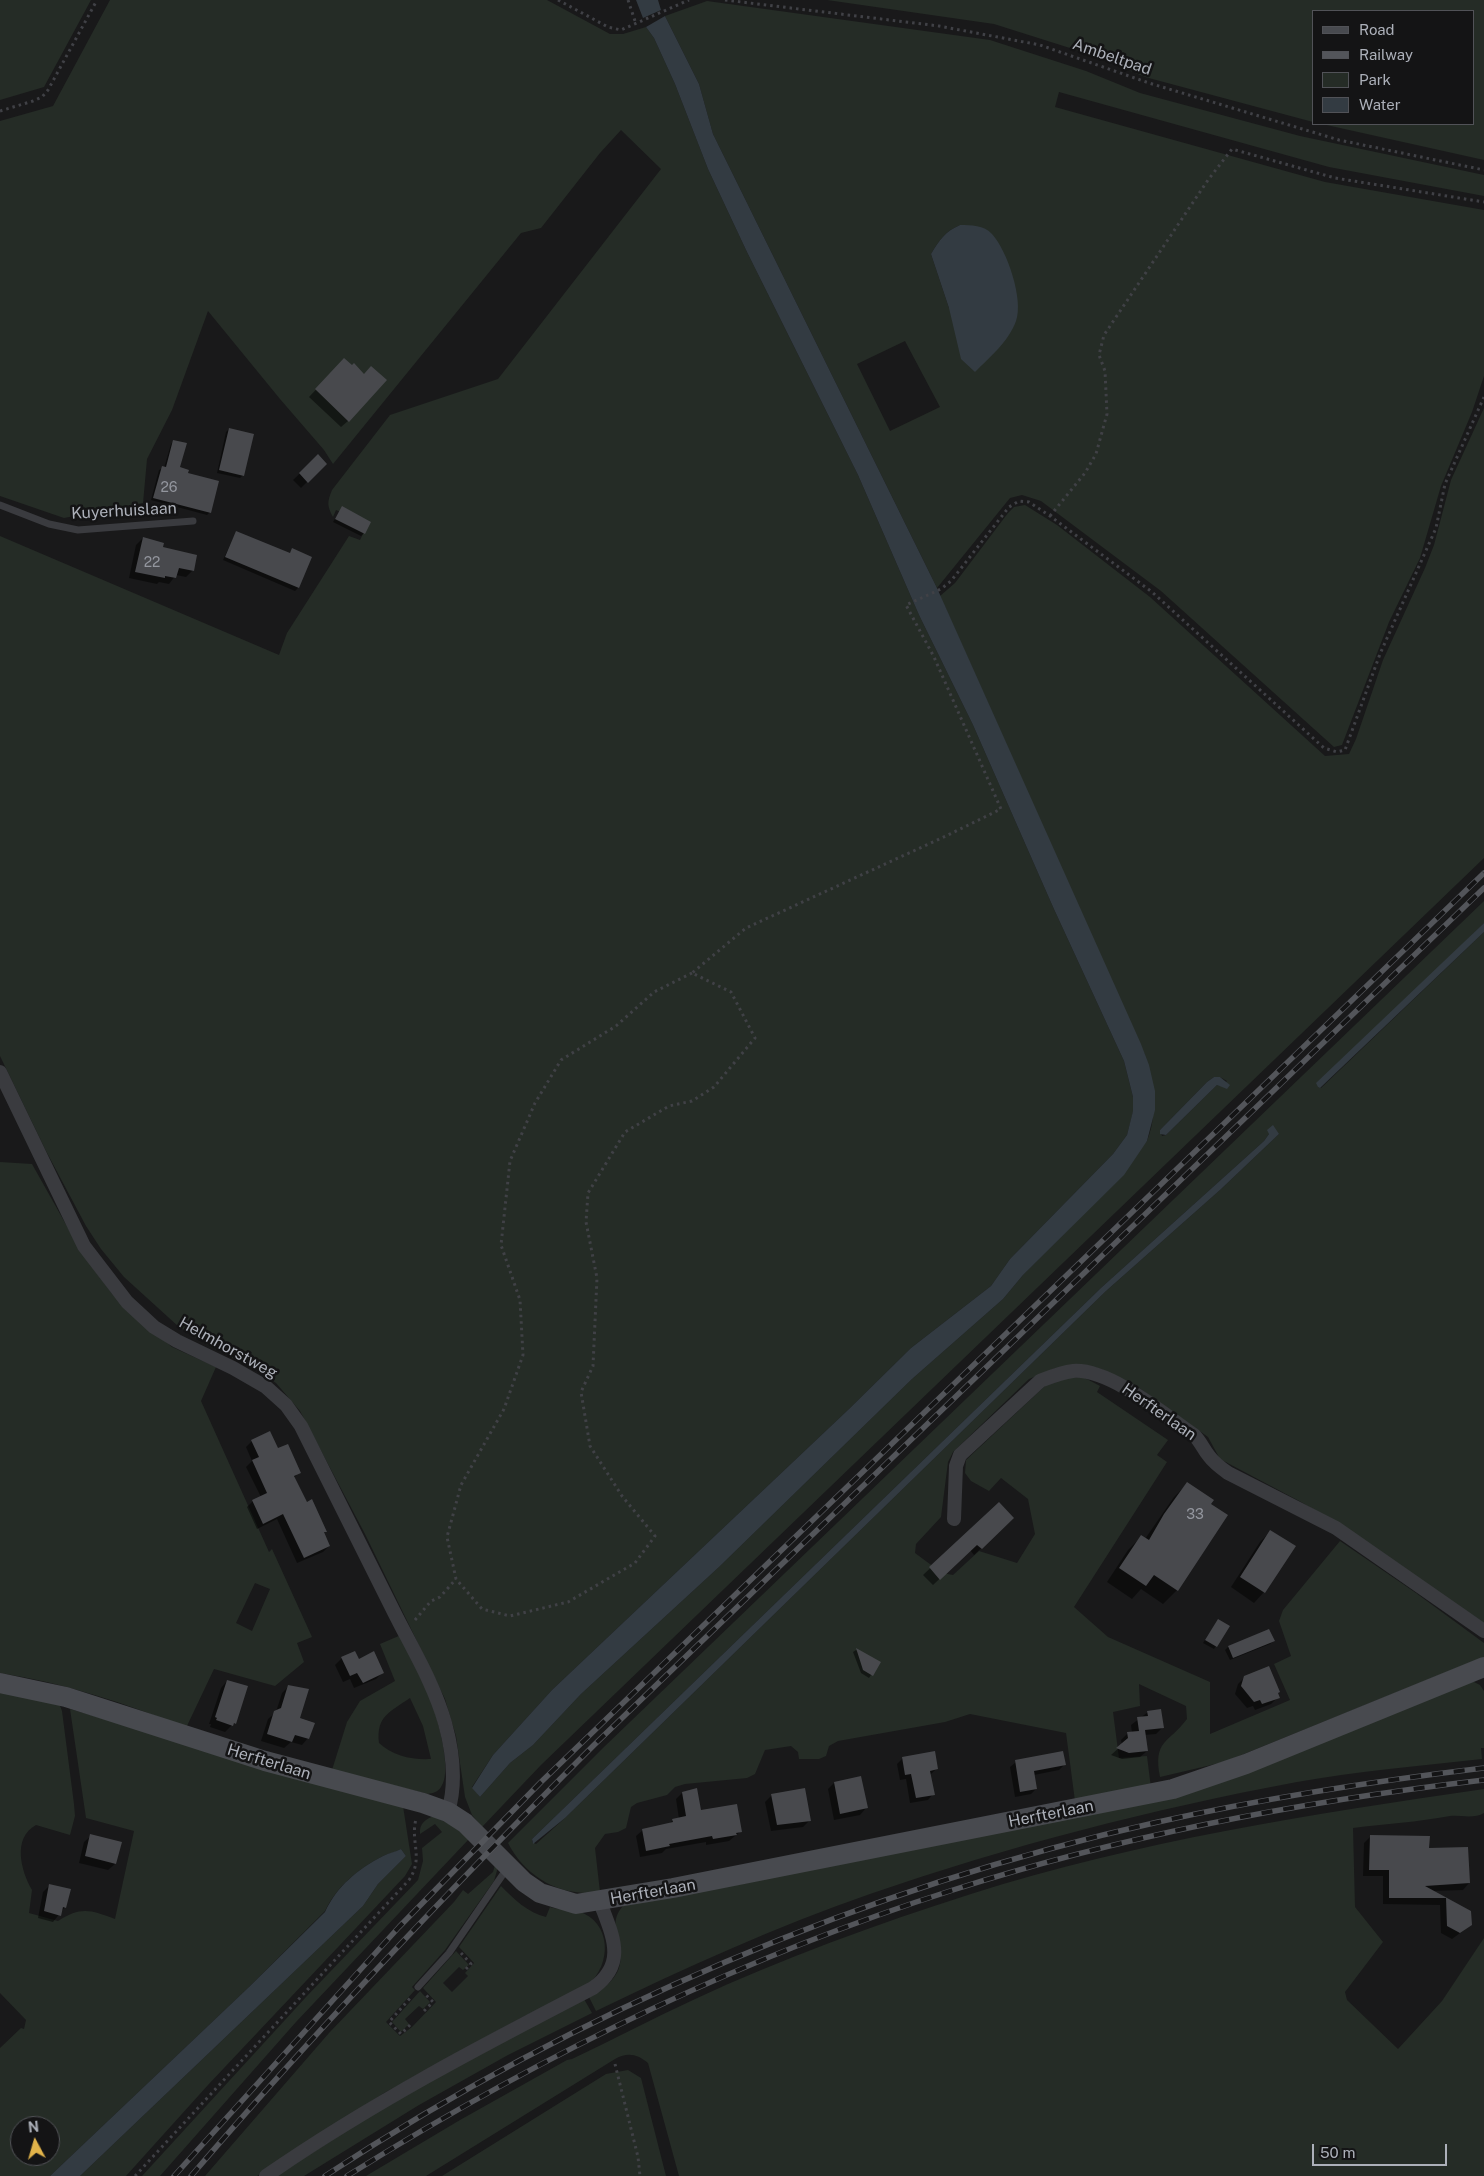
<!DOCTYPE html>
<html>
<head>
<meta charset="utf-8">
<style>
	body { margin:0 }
	#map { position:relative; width:1484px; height:2176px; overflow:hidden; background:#19191a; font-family:"Public Sans",sans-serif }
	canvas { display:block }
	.legend { position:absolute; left:1312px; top:10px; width:162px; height:115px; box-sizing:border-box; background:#141415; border:1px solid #515257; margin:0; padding:6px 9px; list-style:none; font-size:15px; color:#acb0b9 }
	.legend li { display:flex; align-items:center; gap:10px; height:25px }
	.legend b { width:25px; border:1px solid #515257 }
	.north { position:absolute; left:10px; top:2116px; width:50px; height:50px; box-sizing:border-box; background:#141415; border:1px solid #515257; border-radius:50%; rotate:354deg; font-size:14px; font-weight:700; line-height:20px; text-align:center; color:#acb0b9 }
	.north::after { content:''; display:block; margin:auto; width:18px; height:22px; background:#e1b34a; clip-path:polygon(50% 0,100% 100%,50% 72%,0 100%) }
	.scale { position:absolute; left:1312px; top:2144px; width:135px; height:22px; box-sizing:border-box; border:2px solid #acb0b9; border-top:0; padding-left:6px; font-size:15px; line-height:18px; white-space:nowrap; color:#acb0b9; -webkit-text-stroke:4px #141415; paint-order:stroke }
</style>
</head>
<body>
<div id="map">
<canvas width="1484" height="2176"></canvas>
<ul class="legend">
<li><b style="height:6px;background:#484a4f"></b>Road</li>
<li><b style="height:6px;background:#53555a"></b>Railway</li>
<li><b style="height:14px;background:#252c26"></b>Park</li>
<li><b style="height:14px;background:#333b42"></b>Water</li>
</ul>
<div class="north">N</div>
<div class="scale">50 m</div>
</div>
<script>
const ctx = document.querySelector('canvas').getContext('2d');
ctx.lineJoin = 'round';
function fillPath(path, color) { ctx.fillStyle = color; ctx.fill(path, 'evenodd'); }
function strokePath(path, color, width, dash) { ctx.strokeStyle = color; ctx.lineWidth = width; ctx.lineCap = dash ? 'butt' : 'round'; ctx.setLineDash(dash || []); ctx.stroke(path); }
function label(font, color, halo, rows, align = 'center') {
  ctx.font = font + ' "Public Sans",sans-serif'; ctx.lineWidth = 5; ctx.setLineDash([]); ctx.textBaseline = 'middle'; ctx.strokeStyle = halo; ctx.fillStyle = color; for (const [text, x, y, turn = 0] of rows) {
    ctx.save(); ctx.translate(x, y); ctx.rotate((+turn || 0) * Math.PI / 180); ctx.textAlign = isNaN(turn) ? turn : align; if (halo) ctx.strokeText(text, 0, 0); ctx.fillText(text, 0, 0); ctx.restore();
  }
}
fillPath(new Path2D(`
	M0 0H91L44 87 0 100Z
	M110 0H547L610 34H623L646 27 654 38 675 84 708 169 746 250 858 475 919 615 973 725 1053 907 1124 1061 1133 1097V1112L1127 1135 1113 1154 1010 1259 991 1286 911 1348 849 1409 552 1690 493 1755 472 1787 480 1797 510 1763 533 1745 581 1694 719 1567 912 1379 1003 1299 1023 1275 1070 1228 1147 1141C1160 1109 1150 1085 1144 1053L940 596 955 583 1008 513 1014 507 1025 505 1057 525 1150 597 1325 756 1349 754 1356 739 1383 660 1425 568 1434 545 1451 480 1484 408V858L541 1765 482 1827 472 1815 465 1797 456 1736 445 1699 365 1534 300 1411 276 1383 258 1371 209 1346 179 1327 124 1277 101 1249 86 1226 46 1151 0 1056V536L279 655 287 633 349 536 360 540 368 524 336 510 333 517C327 506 327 502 332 490L390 415 498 379 661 169 621 130 600 153 541 228 521 233 333 464 324 450 280 399 208 311 172 410 147 459 143 503 64 518 0 496V121L53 106ZM1214 1077H1220L1227 1081 1222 1086 1217 1085 1166 1135 1162 1136 1160 1130 1207 1082Z
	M827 0H1484V160L1322 124H1473V11H1313V122L1145 77 1092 55 994 24Z
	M707 1 990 40 1086 71 1140 93 1300 136 1484 175V196L1329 167 1059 92 1055 107 1325 182 1484 210V376L1472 412 1441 486 1420 558 1389 622 1342 745 1334 747 1161 591 1041 501 1022 495 1010 498 937 588 713 134 699 84 665 16ZM960 225 949 308 931 254C939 240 946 231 960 225ZM905 341 940 407 890 431 857 364Z
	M1484 901V923L1318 1087 1321 1088 1484 932V1625L1361 1538 1301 1502 1220 1459 1208 1437 1135 1385 1101 1369 1093 1367 1056 1368 1029 1379 953 1452 948 1462 941 1517 916 1544 915 1553 942 1573 953 1575 979 1551 1017 1563 1035 1534 1028 1499 1001 1478 989 1491 971 1481 965 1473 966 1460 1046 1385 1068 1377 1085 1378 1100 1386 1097 1392 1168 1440 1157 1455 1167 1462 1074 1607 1108 1637 1210 1682V1734L1290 1700 1274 1664 1291 1656 1279 1621 1283 1610 1340 1541 1416 1593 1484 1643V1657L1224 1762 1160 1777C1153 1740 1168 1744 1187 1719L1186 1706 1139 1684 1140 1706 1113 1712 1119 1758 1147 1756 1151 1788 1075 1801 1066 1733 970 1714 945 1722 838 1741 829 1746 826 1756 819 1759H799L798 1752 791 1746 765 1750 755 1774 747 1778 685 1784 675 1787 667 1795 637 1803 631 1807 626 1828 618 1832 605 1834 595 1848 600 1892C562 1898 525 1877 508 1843L605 1746ZM1269 1134H1279L1220 1190 1106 1291 565 1818 536 1844 532 1842V1839L1102 1287 1264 1141Z
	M0 1162 32 1164 82 1253 113 1295 172 1347 216 1367 201 1401 269 1552 272 1549 312 1637 297 1643 304 1662 275 1686 214 1669 186 1728C126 1703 64 1683 0 1673ZM255 1583 270 1589 252 1631 236 1623Z
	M401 1635C410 1654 420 1672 428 1691 435 1709 454 1771 441 1787 438 1792 433 1793 428 1794L332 1770 347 1722 360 1701 395 1681 380 1644ZM410 1698 423 1726 431 1759C412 1760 393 1756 379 1743 376 1716 390 1712 410 1698Z
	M1472 1681 1480 1685 1484 1691V1748H1481L1482 1759C1420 1766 1358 1771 1297 1782 1152 1809 1009 1846 870 1894 777 1926 685 1968 596 2011L589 1997C652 1963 597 1934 623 1906L1137 1803Z
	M0 1692 59 1703 62 1711 74 1804 75 1816 70 1835 36 1825C12 1838 21 1871 32 1890L29 1913 58 1921C81 1906 91 1910 115 1919L134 1831 86 1818 70 1709 403 1806 412 1864 405 1876 208 2085 126 2176H80L363 1906 378 1884 406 1856 401 1849C395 1853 389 1853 383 1856 358 1869 337 1886 325 1911L249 1987 50 2176H0V2048L21 2028 24 2029 26 2020 0 1993ZM20 2126H50V2156H20Z
	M1484 1789V1813C1474 1819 1461 1815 1450 1816 1418 1822 1385 1824 1353 1828L1355 1907 1383 1942 1345 1992 1347 2000 1398 2049 1442 2001 1484 1938V2176H679L648 2063C637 2054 628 2052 615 2059L426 2176H366L460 2120 567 2060 572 2059C612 2040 652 2019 693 2000 783 1958 877 1924 971 1894 1138 1841 1311 1814 1484 1789Z
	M434 1816 453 1826 469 1839 296 2022 160 2176H142L306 1997 418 1880 423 1861 422 1848 442 1832 435 1824 420 1834C419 1824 425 1819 434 1816Z
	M495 1865 498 1867 494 1881 445 1950 412 1987 415 1990 386 2022 400 2036 412 2027 436 2002 423 1988 456 1951 469 1965 463 1970 459 1967 443 1983 452 1992 468 1976 465 1973 474 1963 459 1947 501 1886C514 1899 528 1913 546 1917L550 1907C559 1910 569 1908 578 1911 612 1922 612 1964 588 1985L519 2019 384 2093 257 2176H205L329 2033 454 1902 463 1890 468 1894 493 1872Z
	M420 1991 430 2002 423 2009 419 2006 405 2019 409 2024 401 2032 392 2022Z
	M584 1999 592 2013 508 2055 419 2105 304 2176H276L413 2088Z
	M628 2070 641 2078 666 2176H442L606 2074Z`), '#252c26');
fillPath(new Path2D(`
	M636 0H658L661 10 643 18Z
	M665 16 699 84 713 134 937 588 1141 1044 1149 1065 1155 1091V1110L1147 1141 1124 1175 1023 1275 1003 1299 912 1379 719 1567 581 1694 533 1745 510 1763 480 1797 472 1788 493 1755 552 1690 849 1409 911 1348 991 1286 1010 1259 1113 1154 1127 1135 1133 1111V1097L1124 1061 1053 907 973 725 919 615 858 475 746 250 708 169 675 84 654 38 646 27Z
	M960 225C971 225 984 225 992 234 1007 250 1024 300 1016 321 1009 341 990 357 975 372L961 359 949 308 931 254C939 240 946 231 960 225Z
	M1484 923V932L1320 1088 1318 1087 1316 1083Z
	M1214 1077H1220L1230 1085 1227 1089 1217 1085 1166 1135 1160 1134V1130L1207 1082Z
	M1273 1125 1279 1134 1220 1190 1106 1291 565 1818 533 1844 532 1839 1102 1287 1264 1141 1269 1134 1267 1130Z
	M401 1849 406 1856 378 1884 363 1906 80 2176H50L249 1987 325 1912C337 1886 358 1869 383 1856 389 1853 395 1852 401 1849Z`), '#333b42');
fillPath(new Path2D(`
	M344 360 348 421 341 427 309 397Z
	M229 429 243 475 240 478 217 473 226 432Z
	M174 441 179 468 187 474 210 512 207 515 151 500 159 470 164 468 171 444Z
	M318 456 325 464 301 488 293 480Z
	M342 508 364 533 361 536 333 522Z
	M236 532 289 554 293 550 311 558 298 588 295 591 223 560Z
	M143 538 161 548 193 570 186 577 176 575 169 584 159 582 157 584 129 578 136 545Z
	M252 1441 277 1450 299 1472 294 1478 306 1503 325 1531 323 1533 329 1546 323 1552 297 1563 277 1519 257 1529 247 1507 253 1501 261 1497 246 1467 252 1461 246 1447Z
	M1187 1484 1177 1590 1163 1604 1141 1589 1132 1599 1107 1582 1128 1550 1141 1537 1145 1539 1174 1497Z
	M999 1503 1013 1518 974 1555 970 1550 933 1585 923 1575Z
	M1270 1532 1264 1592 1254 1603 1231 1587 1260 1542Z
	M1218 1620 1216 1646 1214 1649 1203 1643Z
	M1269 1630 1273 1641 1270 1644 1230 1660 1225 1650 1228 1647Z
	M856 1650 879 1663 869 1678 861 1673 853 1652Z
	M342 1658 358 1660 382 1673 376 1679 354 1688 350 1679 343 1682 335 1665Z
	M1245 1677 1277 1694 1278 1697 1271 1704 1255 1710 1253 1706 1247 1708 1235 1694 1238 1684Z
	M227 1681 234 1723 225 1732 210 1727 211 1724H209L221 1688Z
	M289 1686 299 1719 308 1738 302 1745 291 1742 284 1748 261 1741 268 1719 276 1712 282 1693Z
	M1148 1712 1163 1727 1156 1734 1144 1735 1147 1751 1140 1757 1122 1759 1111 1755 1122 1745 1121 1740 1128 1733H1132L1131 1725Z
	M903 1758 936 1769 930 1775 933 1794 928 1800 910 1803 906 1779 900 1780 897 1764Z
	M1016 1762 1064 1765 1059 1770 1034 1775 1036 1789 1031 1794 1015 1797 1010 1767Z
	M834 1783 866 1808 860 1815 834 1820 828 1789Z
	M682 1793 700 1812 741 1831 729 1841 706 1845V1842L666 1849 662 1853 640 1857 636 1836 643 1830 669 1824 672 1821 679 1819 676 1799Z
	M772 1795 810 1820 803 1827 771 1831 765 1802Z
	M91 1836 115 1864 108 1870 79 1863 84 1842Z
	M1370 1837 1428 1850 1469 1883 1463 1890 1433 1891 1470 1911 1471 1925 1452 1939 1441 1933 1440 1905 1383 1904V1876H1363L1364 1843Z
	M50 1885 65 1907 53 1922 38 1918 43 1892Z`), '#0007');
fillPath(new Path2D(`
	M344 358 352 365 354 363 364 374 371 366 387 380 349 422 315 389Z
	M229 428 254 434 244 476 219 470Z
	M173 440 187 443 180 467 189 470 188 473 219 481 211 513 153 498 162 466 166 467Z
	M318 454 327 464 308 483 299 473Z
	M342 506 371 522 365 534 335 519Z
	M236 531 290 553 292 548 312 557 299 588 225 557Z
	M143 537 164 543 163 547 197 555 194 571 179 568 176 578 165 576V578L135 572Z
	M270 1431 278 1448 288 1444 301 1473 294 1476 307 1502 312 1499 327 1532H324L330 1546 304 1558 283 1514 263 1524 252 1500 267 1493 252 1460 259 1457 251 1440Z
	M1187 1482 1214 1500 1211 1504 1228 1515 1178 1591 1154 1575 1146 1586 1119 1568 1141 1535 1149 1540 1164 1514Z
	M999 1502 1014 1518 982 1549 977 1545 940 1580 929 1567Z
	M1270 1530 1296 1546 1265 1593 1240 1577Z
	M1218 1619 1230 1626 1217 1647 1205 1640Z
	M1269 1629 1275 1641 1233 1658 1228 1646Z
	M856 1648 881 1662 873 1676 863 1670Z
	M355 1651 359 1659 374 1651 384 1673 363 1683 357 1673 350 1676 341 1657Z
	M1269 1666 1280 1692 1278 1693 1280 1698 1262 1704 1260 1700 1254 1702 1241 1686 1244 1676Z
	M227 1680 248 1686 236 1724 234 1723 233 1726 216 1720 217 1718 215 1717Z
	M288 1685 309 1689 300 1718 315 1723 309 1739 295 1735 292 1742 267 1734 274 1711 281 1708Z
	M1161 1709 1164 1728 1145 1730 1148 1751 1129 1753 1116 1748 1128 1738 1127 1732 1139 1731 1137 1717 1148 1716 1147 1711Z
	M935 1751 938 1769 930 1771 935 1795 916 1798 911 1774 905 1775 902 1757Z
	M1063 1751 1066 1765 1034 1771 1037 1789 1020 1792 1015 1760Z
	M861 1776 868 1808 840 1814 834 1782Z
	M697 1788 701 1810 737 1804 742 1832 736 1833 737 1835 713 1839 712 1836 669 1844 670 1846 646 1851 642 1829 673 1822 672 1819 686 1816 682 1792Z
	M805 1788 811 1821 777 1825 771 1794Z
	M90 1834 122 1842 116 1864 85 1856Z
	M1370 1835 1430 1836 1429 1848 1468 1847 1470 1883 1425 1886 1471 1911 1472 1925 1460 1933 1447 1926 1446 1898H1389V1870H1369Z
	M49 1884 71 1889 66 1908 63 1907 61 1916 44 1911Z`), '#48494d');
strokePath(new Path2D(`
	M558 0 608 27 621 30 689 0
	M628 0 636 24
	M725 0 939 26 1040 45 1149 83 1339 140 1484 170
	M0 111 33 101 42 97 48 90 97 0
	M1050 516 1085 473 1096 454 1107 414 1105 371 1099 355 1104 335 1208 180 1232 149 1335 178 1484 202
	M692 973 654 992 616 1026 561 1060 535 1103 510 1161 501 1245 520 1300 523 1355 504 1409 461 1485 447 1537 456 1579 482 1609 510 1616 568 1602 635 1563 655 1536 622 1496 590 1446 581 1392 593 1366 597 1278 586 1222 588 1193 625 1132 669 1106 692 1101 714 1087 755 1038 731 992 692 973 746 928 946 836 1001 809 934 657 906 605 941 589 951 581 1009 507 1019 501 1029 502 1050 516 1152 592 1324 748 1337 752 1345 750 1380 654 1436 528 1445 484 1484 397
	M415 1620 431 1601 440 1597 456 1579
	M461 1953 471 1964 464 1971
	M424 2011 433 2002 426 1995
	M410 2025 401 2034 389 2022 412 1996
	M615 2064 638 2157 640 2176
	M135 2176 409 1880C424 1858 410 1842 416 1819`), '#404146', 3, [2.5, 4]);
strokePath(new Path2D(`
	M0 505 49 524 78 530 193 521
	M418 1987 449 1953 508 1867`), '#3a3b3f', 7);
strokePath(new Path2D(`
	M0 1072 84 1246 127 1302 154 1327 177 1341 233 1368 266 1387 286 1405 301 1426C332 1488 363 1550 394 1612 412 1648 434 1684 445 1723 453 1752 457 1782 448 1812
	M954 1519 956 1466 960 1455 1040 1381C1050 1377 1062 1372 1073 1371 1109 1368 1165 1415 1194 1435 1201 1442 1203 1449 1209 1456 1214 1463 1221 1468 1228 1473L1336 1528 1484 1631
	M266 2176C370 2104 481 2046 593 1988 628 1963 612 1935 600 1902`), '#3a3b3f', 14);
strokePath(new Path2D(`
	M0 1683 66 1697 265 1761 423 1803 448 1812 465 1823 524 1882 540 1893 576 1904 673 1888 1173 1789 1246 1764 1484 1667`), '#484a4f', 20);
const rail = new Path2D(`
	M174 2176 399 1927 541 1782 1484 873
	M191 2176C319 2027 455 1884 594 1745L1484 888
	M325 2176C574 2012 867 1887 1158 1822 1266 1798 1374 1781 1484 1768
	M347 2176C536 2058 739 1958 953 1890 1125 1835 1304 1801 1484 1780`);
strokePath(rail, '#53555a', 5.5);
strokePath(rail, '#141415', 4, [11]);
label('14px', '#93969e', null, [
	["26",169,488],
	["22",152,563],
	["33",1195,1515]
]);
label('16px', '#acb0b9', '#141415', [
	["Ambeltpad",1112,57,19],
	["Kuyerhuislaan",124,511,-3],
	["Helmhorstweg",228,1348,29],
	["Herfterlaan",1159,1412,35],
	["Herfterlaan",269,1762,17],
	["Herfterlaan",1051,1814,-11],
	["Herfterlaan",653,1892,-10]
]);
</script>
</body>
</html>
